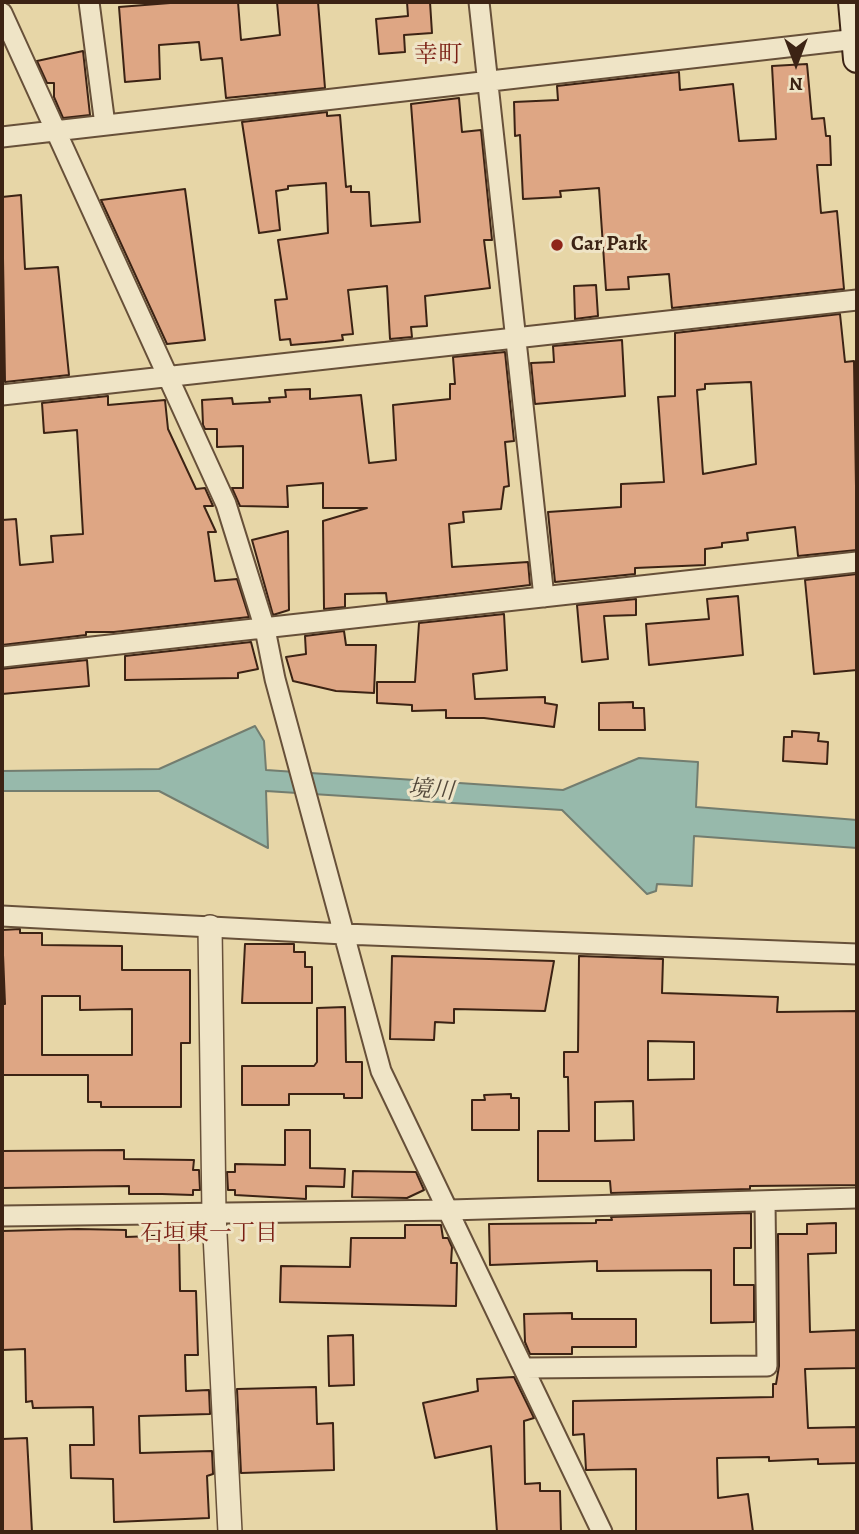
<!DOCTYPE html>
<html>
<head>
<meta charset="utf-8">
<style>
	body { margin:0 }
	#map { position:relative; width:859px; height:1534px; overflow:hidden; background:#e7d6a7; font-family:Alegreya,serif }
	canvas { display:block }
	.frame { position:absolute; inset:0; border:4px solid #3c2314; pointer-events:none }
	.north { position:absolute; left:761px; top:28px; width:70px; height:70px; -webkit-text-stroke:5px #efe4c6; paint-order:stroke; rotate:180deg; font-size:19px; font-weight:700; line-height:28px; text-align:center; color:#3c2314 }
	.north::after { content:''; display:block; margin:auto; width:24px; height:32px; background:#3c2314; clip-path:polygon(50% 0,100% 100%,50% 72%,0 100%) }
</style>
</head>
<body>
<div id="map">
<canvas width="859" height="1534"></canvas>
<div class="frame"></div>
<div class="north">N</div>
</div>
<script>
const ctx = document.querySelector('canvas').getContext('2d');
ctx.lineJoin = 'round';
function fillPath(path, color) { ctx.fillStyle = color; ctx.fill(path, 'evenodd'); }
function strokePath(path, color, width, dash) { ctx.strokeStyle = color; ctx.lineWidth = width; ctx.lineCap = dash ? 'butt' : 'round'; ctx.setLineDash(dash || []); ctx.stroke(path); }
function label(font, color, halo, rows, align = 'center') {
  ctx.font = font + ' Alegreya,"Noto Serif JP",serif'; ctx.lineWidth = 6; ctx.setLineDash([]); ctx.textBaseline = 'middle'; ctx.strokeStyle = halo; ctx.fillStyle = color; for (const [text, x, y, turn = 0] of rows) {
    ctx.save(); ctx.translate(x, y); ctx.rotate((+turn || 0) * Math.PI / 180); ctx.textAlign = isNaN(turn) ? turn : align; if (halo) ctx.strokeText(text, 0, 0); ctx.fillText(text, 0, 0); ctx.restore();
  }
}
const water = new Path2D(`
	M255 726 264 741 266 770 563 790 639 758 698 762 696 807 857 820V848L694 836 692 886 657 884 656 891 647 894 562 810 266 791 268 848 159 791H2V771L159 769Z`);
fillPath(water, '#97b9ab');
strokePath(water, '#737d6f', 2);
const building = new Path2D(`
	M183 2H238L241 40 280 35 277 2H318L325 88 226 98 222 58 201 60 199 42 159 45 160 79 125 82 119 7Z
	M407 2H430L432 33 404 35 405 52 379 54 376 19 408 16Z
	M83 51 90 115 63 118 54 97V83H47L37 61Z
	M807 64 812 119 824 118 826 136H830L831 165H817L821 213 837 211 844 289 672 308 669 274 628 277 629 289 606 290 599 188 560 191 561 197 523 199 520 135 515 136 514 102 558 100 557 86 679 72 680 90 733 84 739 141 776 139 772 66Z
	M459 98 462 132 481 130 492 240H484L490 288 425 296 427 326 411 327 412 337 390 339 387 286 348 290 353 334 342 335 343 340 325 342 291 345 290 339 280 340 275 300 287 299 278 240 328 233 326 183 288 186V189L276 191 280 230 259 233 242 122 327 112V116L340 115 346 187 351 186V192H369L371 226 420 222 411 104Z
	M185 189 205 340 167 344 101 200Z
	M21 195 25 269 58 267 69 375 5 382 2 197Z
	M596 285 598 316 575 319 574 286Z
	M840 314 845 362 854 361 857 550 798 556 795 527 747 533 748 540 722 543V547L705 549V565L635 568V574L555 582 548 512 621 507V484L664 482 658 397 675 396V333ZM751 382 756 464 703 474 697 390 705 389V384Z
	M622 340 625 396 535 404 531 363 554 362 553 346Z
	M505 352 514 441 505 442 509 486 504 487 501 509 463 512 464 522 449 524 452 567 528 562 530 585 387 602 386 593 345 594V607L324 609 323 521 367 508H323V483L287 486 288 507 240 506 232 488H243V446L217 447V429H205L203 425 202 400 232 398 233 404 270 402 269 398 286 397 285 390 310 389V399L361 395 369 463 396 460 393 405 450 399V384H455L453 357Z
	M108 396V405L165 400 168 429 196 489 205 488 213 506H204L216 532H208L215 581 237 579 249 617 114 632H86V635L2 645V520L16 519 20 565 53 562 51 536 83 534 77 430 44 433 42 403Z
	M288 531 289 610 273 615 252 540Z
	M857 574V670L814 674 805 580Z
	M738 596 743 655 649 665 646 624 709 619 707 599Z
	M636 599V615L604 616 608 659 582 662 577 605Z
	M504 614 507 670 473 674 475 699 545 697V703L557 705 554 727 484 718H446V710L412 711V705L377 703V682H415L419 623Z
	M344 631 346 645H376L374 693 336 691 293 681 286 657 306 654 305 636Z
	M251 642 258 669 238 673V678L125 680V656Z
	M87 660 89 686 2 694V669Z
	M633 702V708H644L645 730H599V703Z
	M792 731 819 733 818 741 828 742 827 764 783 761 784 737H792Z
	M20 929V933H42V945L122 946V970H190V1043H181V1107H101V1102H88V1075H2V1004H5L2 930ZM42 996H80V1010L132 1009V1055H42Z
	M245 944H294V952H305V967H312V1003H242Z
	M392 956 554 961 545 1011 454 1009V1023L435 1022 434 1040 390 1039Z
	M579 956 663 959 662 993 778 997 777 1012 857 1011V1185L750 1186V1189L611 1193 610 1181H538V1131H569L568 1077H564V1052H578ZM648 1041 694 1042V1079L648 1080ZM633 1101 634 1140 595 1141V1102Z
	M345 1007 346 1062H362V1098H344V1094H289V1105H242V1066H314L317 1062V1008Z
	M511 1094V1098H519V1130H472V1100H485L484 1095Z
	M285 1130H310V1168L345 1169 344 1187 306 1186V1199L235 1195V1190H228L227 1172H235V1164L285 1165Z
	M124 1150V1159L194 1160 193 1170H199L200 1190H193V1195L162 1194H129V1186L2 1188V1151Z
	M353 1171 416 1172 424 1190 407 1198 352 1197Z
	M751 1213V1248H734V1285H754V1322L711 1323V1270L597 1271V1261L490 1265 489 1224 596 1223V1220H612L611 1217Z
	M836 1223V1253L808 1254 810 1332 857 1330V1368L805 1369 808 1428 857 1427V1463L818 1464V1459L769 1461V1457L717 1458 718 1498 748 1494 753 1532H636V1469L586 1470 584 1434 573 1435V1401L773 1397V1384H776L779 1366 778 1234H807V1224Z
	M405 1225H441L443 1238H448L452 1247 451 1263H457L456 1306 280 1302 281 1266 350 1267 351 1238H405Z
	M78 1229 126 1230V1237L179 1235 180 1291H196L198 1355H185L186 1391 209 1390 210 1414 139 1416 140 1453 212 1451 213 1474 207 1476 209 1518 114 1522 113 1479 71 1478 70 1445H94L93 1407 33 1408 32 1401 26 1402 25 1349 2 1350V1231Z
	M572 1313V1319H636V1347H572V1354H530L525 1342 524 1314Z
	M353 1335 354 1385 329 1386 328 1336Z
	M514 1377 534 1418 524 1421 525 1484 540 1483V1491H560L561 1532H497L491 1446 435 1458 423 1403 478 1391 477 1379Z
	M316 1387 317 1424 333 1423 334 1470 241 1473 237 1389Z
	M27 1438 32 1532H2V1439Z`);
fillPath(building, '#dea684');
strokePath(building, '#3c2314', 2);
const minor = new Path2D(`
	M89 2 105 125
	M479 2 544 597
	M2 13 226 504 265 629 275 679 381 1071 602 1532
	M2 137 857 39
	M2 395 857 300
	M2 657 857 562
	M2 916 344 934 857 954
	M2 1216 450 1210 857 1198
	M525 1368 767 1366 765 1201`);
const tertiary = new Path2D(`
	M210 927 214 1214 230 1532`);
const secondary = new Path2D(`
	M852 2 857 59`);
strokePath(minor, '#675039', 23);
strokePath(tertiary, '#675039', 26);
strokePath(secondary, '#3c2314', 30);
strokePath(minor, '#efe4c6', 19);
strokePath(tertiary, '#efe4c6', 23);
strokePath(secondary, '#efe4c6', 26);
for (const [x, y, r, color] of [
	[557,245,7,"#8f2418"]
]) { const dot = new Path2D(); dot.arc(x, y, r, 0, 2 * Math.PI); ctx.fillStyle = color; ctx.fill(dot); strokePath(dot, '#efe4c6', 2.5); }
label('bold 21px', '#3c2314', '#efe4c6', [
	["Car Park",571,245]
], 'left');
label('italic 23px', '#53483a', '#efe4c6', [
	["境川",431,791,4]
]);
label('23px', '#7a1f14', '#efe4c6', [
	["石垣東一丁目",209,1234]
]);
label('24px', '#7a1f14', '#efe4c6', [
	["幸町",438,56]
]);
</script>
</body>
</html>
